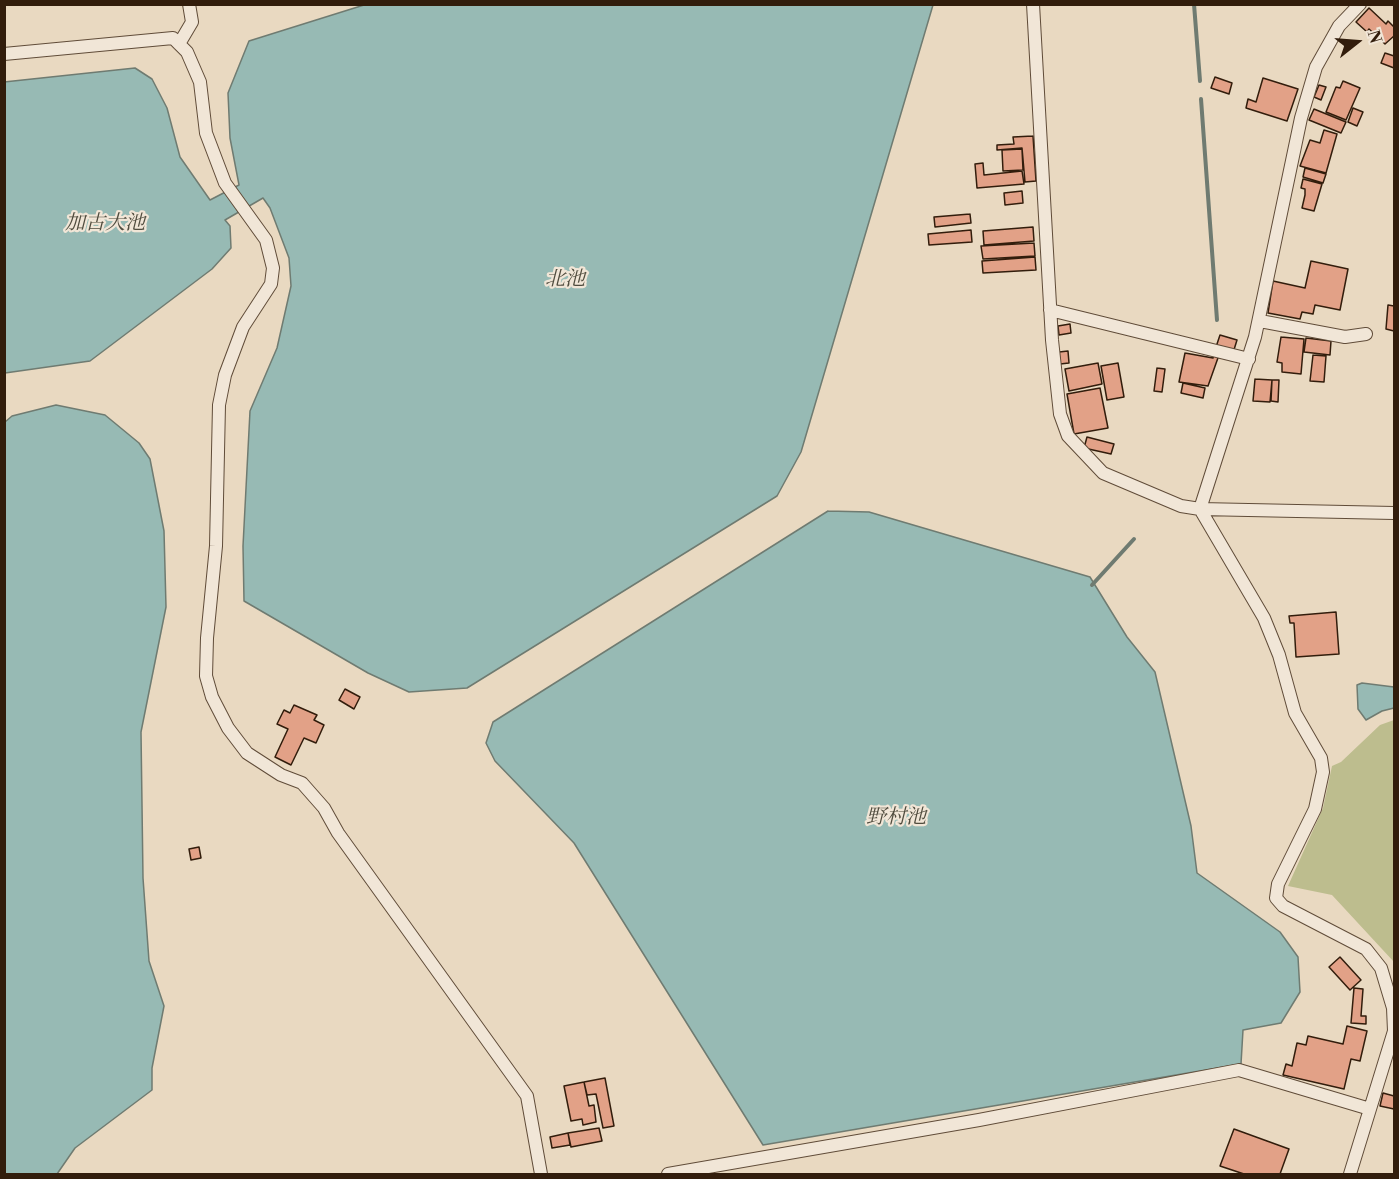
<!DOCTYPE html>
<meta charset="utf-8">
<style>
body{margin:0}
#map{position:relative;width:1399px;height:1179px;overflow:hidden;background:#e9d9c1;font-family:"Libre Bodoni",serif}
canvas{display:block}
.frame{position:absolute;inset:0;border:6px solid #321d0c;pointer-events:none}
.north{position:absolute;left:1327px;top:12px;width:60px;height:60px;-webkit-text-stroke:4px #f1e6d7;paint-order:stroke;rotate:73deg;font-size:16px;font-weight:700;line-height:24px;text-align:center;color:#321d0c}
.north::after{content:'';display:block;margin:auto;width:21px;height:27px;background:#321d0c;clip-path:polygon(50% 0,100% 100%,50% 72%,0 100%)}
</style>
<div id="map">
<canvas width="1399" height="1179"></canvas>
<div class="frame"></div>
<div class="north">N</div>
</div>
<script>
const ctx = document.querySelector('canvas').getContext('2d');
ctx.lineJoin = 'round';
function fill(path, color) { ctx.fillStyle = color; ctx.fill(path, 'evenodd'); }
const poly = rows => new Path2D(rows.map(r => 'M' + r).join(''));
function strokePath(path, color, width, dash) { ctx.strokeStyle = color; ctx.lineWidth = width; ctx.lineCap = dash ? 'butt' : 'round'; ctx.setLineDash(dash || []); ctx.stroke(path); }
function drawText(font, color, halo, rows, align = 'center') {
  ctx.font = font + ' "Libre Bodoni","Noto Serif JP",serif'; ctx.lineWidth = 4.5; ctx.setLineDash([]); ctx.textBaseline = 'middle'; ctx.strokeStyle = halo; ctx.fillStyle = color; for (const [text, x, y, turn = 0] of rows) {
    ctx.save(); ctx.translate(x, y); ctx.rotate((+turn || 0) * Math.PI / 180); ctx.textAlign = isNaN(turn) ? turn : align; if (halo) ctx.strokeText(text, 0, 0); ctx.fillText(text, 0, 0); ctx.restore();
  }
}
const green = poly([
 [1394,720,1394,962,1332,895,1288,886,1323,808,1332,766,1341,762,1380,725]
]);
const water = poly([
 [364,5,933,5,801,452,777,496,467,688,409,692,368,673,244,601,243,546,250,411,277,348,291,286,289,258,270,208,263,198,225,220,230,226,231,248,212,269,90,361,5,373,4,82,135,68,152,79,167,108,180,157,210,200,239,185,230,138,228,93,249,41,364,5],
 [56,405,105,415,139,443,150,459,164,531,166,607,141,732,143,878,149,961,164,1006,152,1068,152,1090,75,1148,57,1174,5,1174,5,422,12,416,56,405],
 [828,511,869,512,1090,577,1127,637,1155,672,1191,826,1197,873,1280,932,1298,957,1300,992,1281,1023,1243,1030,1241,1064,763,1145,574,843,495,761,486,743,493,722,828,511],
 [1362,683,1394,687,1394,708,1382,711,1366,720,1358,709,1357,685,1362,683]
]);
const stream = poly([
 [1194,4,1200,81],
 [1201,99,1217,320],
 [1092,585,1134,539]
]);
const building = poly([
 [1369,8,1386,24,1388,21,1394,27,1394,36,1385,44,1369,29,1367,32,1356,22,1369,8],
 [1385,53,1394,56,1394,68,1381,63,1385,53],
 [1215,77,1232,83,1229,94,1211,88,1215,77],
 [1263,78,1298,89,1287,121,1246,108,1248,99,1256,102,1263,78],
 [1343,81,1360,88,1346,120,1326,112,1336,87,1340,88,1343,81],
 [1319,85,1326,87,1321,100,1314,97,1319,85],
 [1353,108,1363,112,1357,126,1348,122,1353,108],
 [1314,109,1346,122,1341,133,1309,120,1314,109],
 [1324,130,1337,134,1326,173,1300,166,1310,140,1320,143,1324,130],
 [1033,136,1036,181,1025,182,1022,148,997,150,997,145,1014,144,1013,137,1033,136],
 [1022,149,1023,170,1003,171,1002,150,1022,149],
 [983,163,984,175,1022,171,1024,184,977,188,975,164,983,163],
 [1305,168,1326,174,1323,183,1303,177,1305,168],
 [1303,179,1322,184,1314,211,1302,208,1305,195,1305,189,1301,188,1303,179],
 [1022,191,1023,203,1005,205,1004,193,1022,191],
 [970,214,971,223,935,227,934,217,970,214],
 [1033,227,1034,241,984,245,983,231,1033,227],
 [971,230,972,242,929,245,928,234,971,230],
 [1034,243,1035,256,983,259,981,246,1034,243],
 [1035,257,1036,270,983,273,982,261,1035,257],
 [1311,261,1348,269,1340,310,1315,305,1313,314,1302,312,1300,319,1268,313,1273,281,1305,288,1311,261],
 [1388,305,1394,306,1394,331,1386,329,1388,305],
 [1070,324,1071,333,1059,335,1058,326,1070,324],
 [1220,335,1237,340,1233,353,1216,347,1220,335],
 [1281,337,1304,339,1301,374,1282,372,1282,363,1277,362,1281,337],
 [1306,338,1331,341,1330,355,1304,352,1306,338],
 [1068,351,1069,363,1060,364,1059,352,1068,351],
 [1185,353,1213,358,1214,354,1219,355,1208,386,1179,382,1185,353],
 [1313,355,1326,356,1324,382,1310,381,1313,355],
 [1098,363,1102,384,1069,391,1065,369,1098,363],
 [1118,363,1124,397,1107,400,1101,366,1118,363],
 [1157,368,1165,369,1162,392,1154,391,1157,368],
 [1255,379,1272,380,1270,402,1253,401,1255,379],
 [1272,380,1279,380,1278,402,1271,401,1272,380],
 [1183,383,1205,388,1203,398,1181,393,1183,383],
 [1100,388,1108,428,1074,434,1067,394,1100,388],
 [1087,437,1114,444,1111,454,1084,448,1087,437],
 [1336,612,1339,654,1296,657,1294,623,1290,623,1289,616,1336,612],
 [345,689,360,697,354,709,339,700,345,689],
 [294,705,317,715,314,720,324,725,316,743,304,738,291,765,275,757,288,729,277,724,284,710,290,713,294,705],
 [199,847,201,858,191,860,189,849,199,847],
 [1340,957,1361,980,1350,990,1329,967,1340,957],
 [1354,988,1363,989,1361,1016,1366,1016,1366,1024,1351,1023,1354,988],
 [1347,1026,1367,1031,1360,1061,1351,1059,1344,1089,1283,1075,1286,1064,1292,1066,1297,1043,1306,1045,1308,1036,1343,1044,1347,1026],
 [605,1078,614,1126,603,1128,596,1094,587,1095,584,1082,605,1078],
 [584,1082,589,1106,594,1105,596,1122,583,1125,582,1119,571,1121,564,1086,584,1082],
 [1383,1093,1394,1096,1394,1109,1380,1106,1383,1093],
 [599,1128,602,1141,571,1147,568,1133,599,1128],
 [1234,1129,1289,1149,1280,1174,1244,1174,1220,1166,1234,1129],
 [568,1133,570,1145,552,1148,550,1137,568,1133]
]);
const street = poly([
 [1033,4,1052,340,1060,414,1068,436,1103,473,1181,506,1200,509,1394,513],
 [179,44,192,22,189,4],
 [4,54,173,38,187,52,200,82,206,133,225,183,266,240,273,268,271,284,243,327,225,375,219,405,216,546,207,638,206,676,212,697,228,728,247,753,281,775,302,783,324,808,338,833,527,1096,541,1174],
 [1050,310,1249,359],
 [1260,321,1345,337,1366,334],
 [1200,509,1264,618,1279,655,1295,713,1321,758,1323,772,1315,809,1278,884,1276,898,1283,906,1366,949,1381,968,1393,1008,1394,1031,1350,1174],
 [1200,509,1255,337,1301,118,1316,67,1339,26,1360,4],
 [668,1174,979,1120,1239,1070,1370,1109]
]);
const waterNames = [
 ["加古大池",105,224],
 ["北池",565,280],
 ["野村池",896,818]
];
fill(green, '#bdbd8e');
fill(water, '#97bab4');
strokePath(water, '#6f7b71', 1.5);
strokePath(stream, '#6f7b71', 4);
fill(building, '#e2a187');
strokePath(building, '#321d0c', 1.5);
strokePath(street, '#604c39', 14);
strokePath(street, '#f1e6d7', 12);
drawText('italic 20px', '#504c3e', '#f1e6d7', waterNames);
</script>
